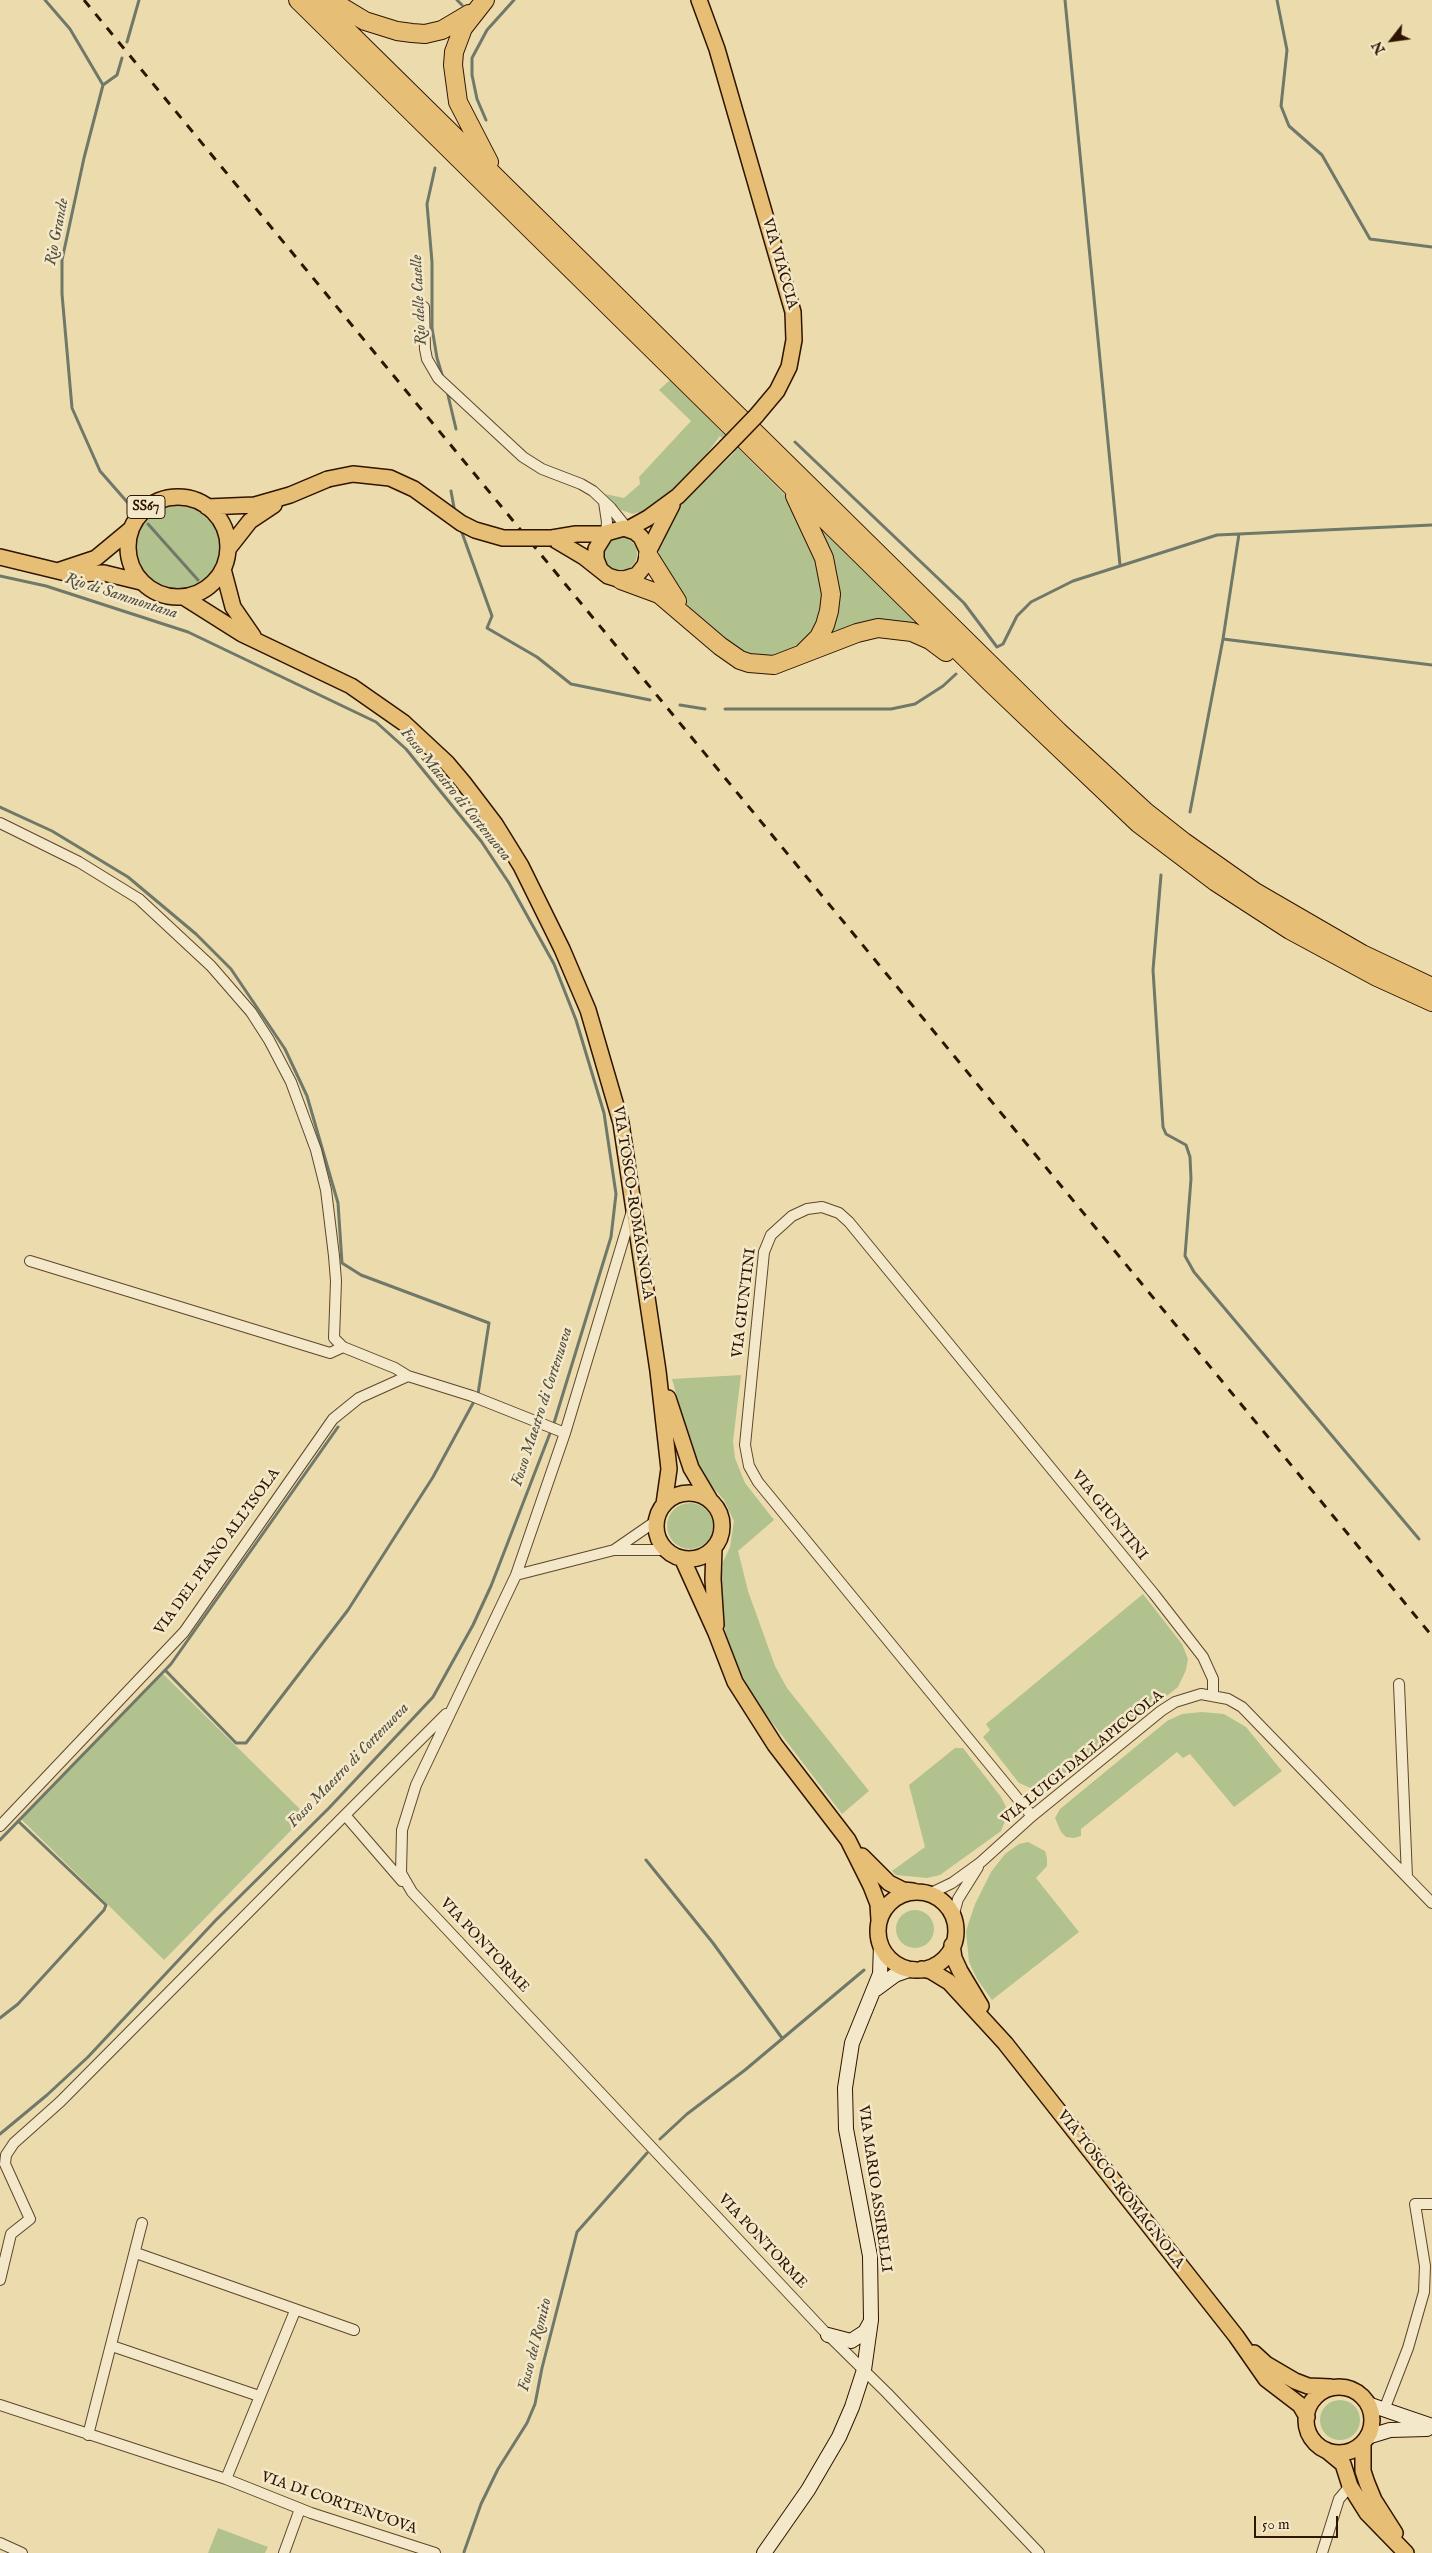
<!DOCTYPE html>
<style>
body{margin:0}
#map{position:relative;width:1432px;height:2553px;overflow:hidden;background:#ecdcad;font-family:"IM FELL English",serif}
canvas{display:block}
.north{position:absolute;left:1367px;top:15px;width:50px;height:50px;-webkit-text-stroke:4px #f3e8ca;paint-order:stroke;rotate:240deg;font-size:14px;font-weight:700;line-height:20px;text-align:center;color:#2f1400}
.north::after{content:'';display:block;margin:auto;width:18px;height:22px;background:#2f1400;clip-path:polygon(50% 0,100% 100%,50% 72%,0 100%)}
.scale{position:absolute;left:1254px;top:2516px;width:84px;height:22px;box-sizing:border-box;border:2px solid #2f1400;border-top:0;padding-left:6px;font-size:15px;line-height:18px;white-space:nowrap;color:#2f1400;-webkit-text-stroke:4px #f3e8ca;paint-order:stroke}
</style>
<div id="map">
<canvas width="1432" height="2553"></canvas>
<div class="north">N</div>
<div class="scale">50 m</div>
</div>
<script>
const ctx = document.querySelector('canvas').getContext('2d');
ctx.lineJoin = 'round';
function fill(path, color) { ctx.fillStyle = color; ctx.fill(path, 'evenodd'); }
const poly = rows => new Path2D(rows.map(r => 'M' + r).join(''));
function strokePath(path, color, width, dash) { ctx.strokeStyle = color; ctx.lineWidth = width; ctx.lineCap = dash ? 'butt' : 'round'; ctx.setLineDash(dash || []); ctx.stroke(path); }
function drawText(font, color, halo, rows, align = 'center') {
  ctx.font = font + ' "IM FELL English",serif'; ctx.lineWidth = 5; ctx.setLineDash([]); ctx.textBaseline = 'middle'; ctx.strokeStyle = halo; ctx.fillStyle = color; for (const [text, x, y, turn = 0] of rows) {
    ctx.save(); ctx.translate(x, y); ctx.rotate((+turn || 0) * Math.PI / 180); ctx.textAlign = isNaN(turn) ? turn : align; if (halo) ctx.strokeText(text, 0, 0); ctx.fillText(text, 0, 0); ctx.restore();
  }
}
const green = poly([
 [670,380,786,496,794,508,818,556,825,614,807,643,778,655,768,657,757,657,734,648,684,602,659,557,659,542,676,509,735,452,720,436,706,455,657,506,633,514,621,510,605,494,624,498,640,484,639,477,691,421,659,390],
 '136 548a42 42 0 1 1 84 0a42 42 0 1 1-84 0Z',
 [819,523,927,630,828,640],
 '603 554a17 17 0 1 1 34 0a17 17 0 1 1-34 0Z',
 [741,1375,733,1441,735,1458,745,1483,774,1520,738,1551,748,1591,775,1666,787,1688,869,1791,842,1814,754,1699,736,1664,726,1635,721,1603,721,1581,723,1562,730,1547,734,1521,724,1500,708,1482,696,1463,672,1379],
 '667 1526a23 23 0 1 1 46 0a23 23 0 1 1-46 0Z',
 [1143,1594,1182,1644,1188,1659,1186,1670,1178,1687,1054,1786,1038,1791,1019,1783,983,1737,990,1730,986,1724],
 [163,1674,306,1815,164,1960,21,1819],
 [1202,1712,1224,1714,1246,1727,1282,1771,1234,1807,1190,1754,1183,1758,1177,1752,1081,1829,1081,1836,1074,1838,1066,1837,1061,1832,1055,1818,1060,1809,1167,1721,1182,1714],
 [955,1748,963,1748,1001,1797,1006,1807,1005,1821,1001,1831,940,1875,927,1878,896,1875,892,1871,925,1847,909,1785],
 [1028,1842,1045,1851,1047,1858,1047,1866,1036,1878,1079,1932,992,2000,977,1979,969,1962,966,1931,975,1904,991,1872,1005,1854,1019,1844],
 '896 1929a19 19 0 1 1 38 0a19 19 0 1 1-38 0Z',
 '1320 2420a20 20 0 1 1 40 0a20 20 0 1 1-40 0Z',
 [218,2528,268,2547,265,2553,208,2553]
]);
const stream = poly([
 [45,0,70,29,103,85,84,158,62,260,62,294,72,408,100,471,128,503],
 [457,0,462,5],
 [1065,0,1120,565],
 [1277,0,1287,50,1281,106,1289,126,1322,155,1370,239,1432,247],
 [127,42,139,0],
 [103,85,117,75,122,58],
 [486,120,477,99,472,75,472,58,487,30,514,0],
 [435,168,427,204,432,262,432,328,437,358,443,378],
 [447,391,456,429],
 [795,442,964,603,997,647,1003,644,1017,616,1031,602,1073,581,1217,535,1432,525],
 [451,491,455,513],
 [148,524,198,580],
 [461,530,492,616,487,628,537,657,571,684,650,700],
 [0,576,46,586,188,632,376,722,406,749,481,841,509,883,554,964,576,1020,604,1113,616,1194,611,1237,554,1423,491,1586,473,1625,433,1697,329,1808,215,1921,88,2057,47,2095,0,2134],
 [1223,639,1432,665],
 [680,705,705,709],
 [725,709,891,709,915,704,943,686,956,674],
 [0,807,52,831,128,877,196,934,231,969,285,1049,307,1096,338,1203,342,1263,361,1275,489,1323,478,1394,433,1477,348,1610,246,1743,236,1743,165,1670],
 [1190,812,1223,639,1239,534],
 [1161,875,1153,970,1163,1127,1166,1134,1186,1145,1190,1157,1191,1179,1185,1256,1194,1272,1419,1539],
 [0,1840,171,1664,338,1427],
 [646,1860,713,1943,782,2038],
 [0,2018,18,2004,104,1910,106,1905,18,1821],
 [660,2139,687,2114,745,2070,864,1970],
 [464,2552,481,2504,498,2469,527,2423,535,2404,542,2368,577,2232,647,2153]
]);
const street = poly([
 [424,307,425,349,427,359,438,378,523,457,542,469,581,484,593,491,611,508,627,528],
 [604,502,607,522,606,533],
 [0,823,79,862,139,899,211,966,251,1012,269,1040,291,1082,316,1150,326,1190,334,1256,336,1281,334,1338,343,1347,395,1368,408,1376,472,1396,565,1433],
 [632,1211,565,1433,516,1575,416,1785,402,1830,401,1873,412,1892,824,2331,887,2393,1039,2553],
 [30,1261,330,1353,343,1347],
 [614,1550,656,1521],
 [516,1575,614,1550,667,1550],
 [1399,1684,1407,1877],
 [1032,1816,758,1482,749,1466,745,1445,764,1252,771,1235,792,1216,807,1209,822,1207,839,1213,849,1222,1154,1594,1203,1657,1213,1679,1213,1695],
 [0,1826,184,1632,333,1419,359,1398,408,1376],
 [402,1881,345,1815,446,1714],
 [929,1894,952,1883,981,1862,1032,1816,1161,1711,1175,1702,1201,1694,1228,1699,1242,1707,1432,1903],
 [953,1917,958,1899,978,1867],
 [136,2253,354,2330],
 [0,2280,11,2234,30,2219,5,2164,6,2155,14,2143,60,2102,345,1815],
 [112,2346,259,2396],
 [0,2405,226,2479,311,2513,435,2553],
 [1384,2410,1408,2348,1424,2292,1425,2266,1415,2204,1432,2204],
 [88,2435,142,2223],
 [226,2479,295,2311],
 [0,2543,22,2553],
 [284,2553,300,2509],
 [1322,2553,1339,2499,1350,2486]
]);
const secondary = poly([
 [876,1989,895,1975,912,1969],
 [828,2335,851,2341,865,2332,870,2323],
 [1368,2404,1432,2426],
 [1367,2437,1390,2430,1427,2429],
 [764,2553,808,2490,839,2437,852,2407,864,2370,871,2320,870,2256,846,2129,845,2088,852,2043,880,1974,881,1945]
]);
const primary = poly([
 [699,0,717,49,793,312,794,340,789,367,777,391,756,416],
 '128 547a50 50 0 1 1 100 0a50 50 0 1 1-100 0Z',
 [207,507,255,505,290,495,328,479],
 [628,529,648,518,678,496,726,447],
 [552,538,584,557,608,576,621,580,637,575,645,565,648,552,641,537,635,532,624,528,606,533,596,549,596,559,600,569],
 [552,538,576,534,605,534],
 [228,549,250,521,274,505],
 [648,552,672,505],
 [0,557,70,574,104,573,141,582],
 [223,569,233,607,253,636],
 [60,570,96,558,131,529],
 [185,598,242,634,351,686,404,723,447,763,463,782,495,824,521,866,562,949,588,1010,621,1123,658,1371,669,1469,664,1504],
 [668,1398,691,1468,710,1500],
 '656 1526a33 33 0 1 1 66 0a33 33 0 1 1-66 0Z',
 [714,1548,713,1579,716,1625],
 [682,1558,716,1633,735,1682,775,1745,848,1840,871,1886,878,1904,879,1920],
 [862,1856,889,1883,903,1890,913,1891],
 '878 1931a39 39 0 1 1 78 0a39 39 0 1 1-78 0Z',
 [952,1945,954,1958,960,1971,981,2006],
 [922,1969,931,1971,949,1982,1005,2043,1236,2336,1266,2379,1300,2405,1307,2417],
 [1254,2353,1266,2364,1295,2381,1308,2386,1331,2387],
 '1306 2420a33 33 0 1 1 66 0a33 33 0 1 1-66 0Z',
 [1363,2443,1363,2471,1367,2483,1374,2500,1395,2533],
 [1326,2450,1343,2464,1350,2486,1367,2513,1406,2553]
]);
const highway = poly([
 [298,0,992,684,1138,823,1216,882,1290,930,1377,977,1432,1002],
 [316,0,1058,731,1146,812,1184,842,1255,892,1362,954,1432,987],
 [330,0,365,21,397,31,412,33,425,34,442,30,469,14],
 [485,0,463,28,454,52,453,65,458,102,489,162],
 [795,496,824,558,831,594,829,611,825,625,819,637,804,652],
 [648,555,677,601],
 [621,580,659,594,720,646,740,660,749,663,774,665,857,633,878,628,912,632,930,640,946,652]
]);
const rail = poly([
 [84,0,1432,1636]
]);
const primaryBridge = poly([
 [726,447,756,416],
 [328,479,353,474,390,478,414,489,461,523,475,530,503,538,552,538]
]);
const shields = [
 [146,507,38]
];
const shieldNames = [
 ["SS67",146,507]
];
const streetNames = [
 ["VIA VIACCIA",779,264,74],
 ["VIA TOSCO-ROMAGNOLA",632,1203,81],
 ["VIA GIUNTINI",745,1303,-83],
 ["VIA GIUNTINI",1109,1516,51],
 ["VIA DEL PIANO ALL'ISOLA",218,1552,-54],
 ["VIA LUIGI DALLAPICCOLA",1083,1758,-39],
 ["VIA PONTORME",484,1946,47],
 ["VIA MARIO ASSIRELLI",874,2189,82],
 ["VIA TOSCO-ROMAGNOLA",1120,2190,52],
 ["VIA PONTORME",762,2242,47],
 ["VIA DI CORTENUOVA",339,2504,19]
];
const waterNames = [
 ["Rio Grande",58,232,-79],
 ["Rio delle Caselle",420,300,-93],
 ["Rio di Sammontana",121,597,18],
 ["Fosso Maestro di Cortenuova",455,795,51],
 ["Fosso Maestro di Cortenuova",543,1407,-72],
 ["Fosso Maestro di Cortenuova",349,1766,-46],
 ["Fosso del Romito",536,2345,-76]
];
fill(green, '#b1c28f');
strokePath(stream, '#6f7869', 3);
strokePath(street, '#5e462b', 12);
strokePath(secondary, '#2f1400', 16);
strokePath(primary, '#2f1400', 18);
strokePath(highway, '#2f1400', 20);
strokePath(street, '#f3e8ca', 10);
strokePath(secondary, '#f3e8ca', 14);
strokePath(primary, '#e6be76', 15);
strokePath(highway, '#e6be76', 18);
strokePath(rail, '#2f1400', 3, [9, 9]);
strokePath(primaryBridge, '#2f1400', 18, []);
strokePath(primaryBridge, '#e6be76', 15);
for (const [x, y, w] of shields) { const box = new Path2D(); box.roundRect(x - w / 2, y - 11.5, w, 23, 4); ctx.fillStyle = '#f3e8ca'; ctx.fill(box); strokePath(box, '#2f1400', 1); }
drawText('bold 14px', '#2f1400', null, shieldNames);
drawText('15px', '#2f1400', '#f3e8ca', streetNames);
drawText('italic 16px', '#544e3d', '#f3e8ca', waterNames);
</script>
